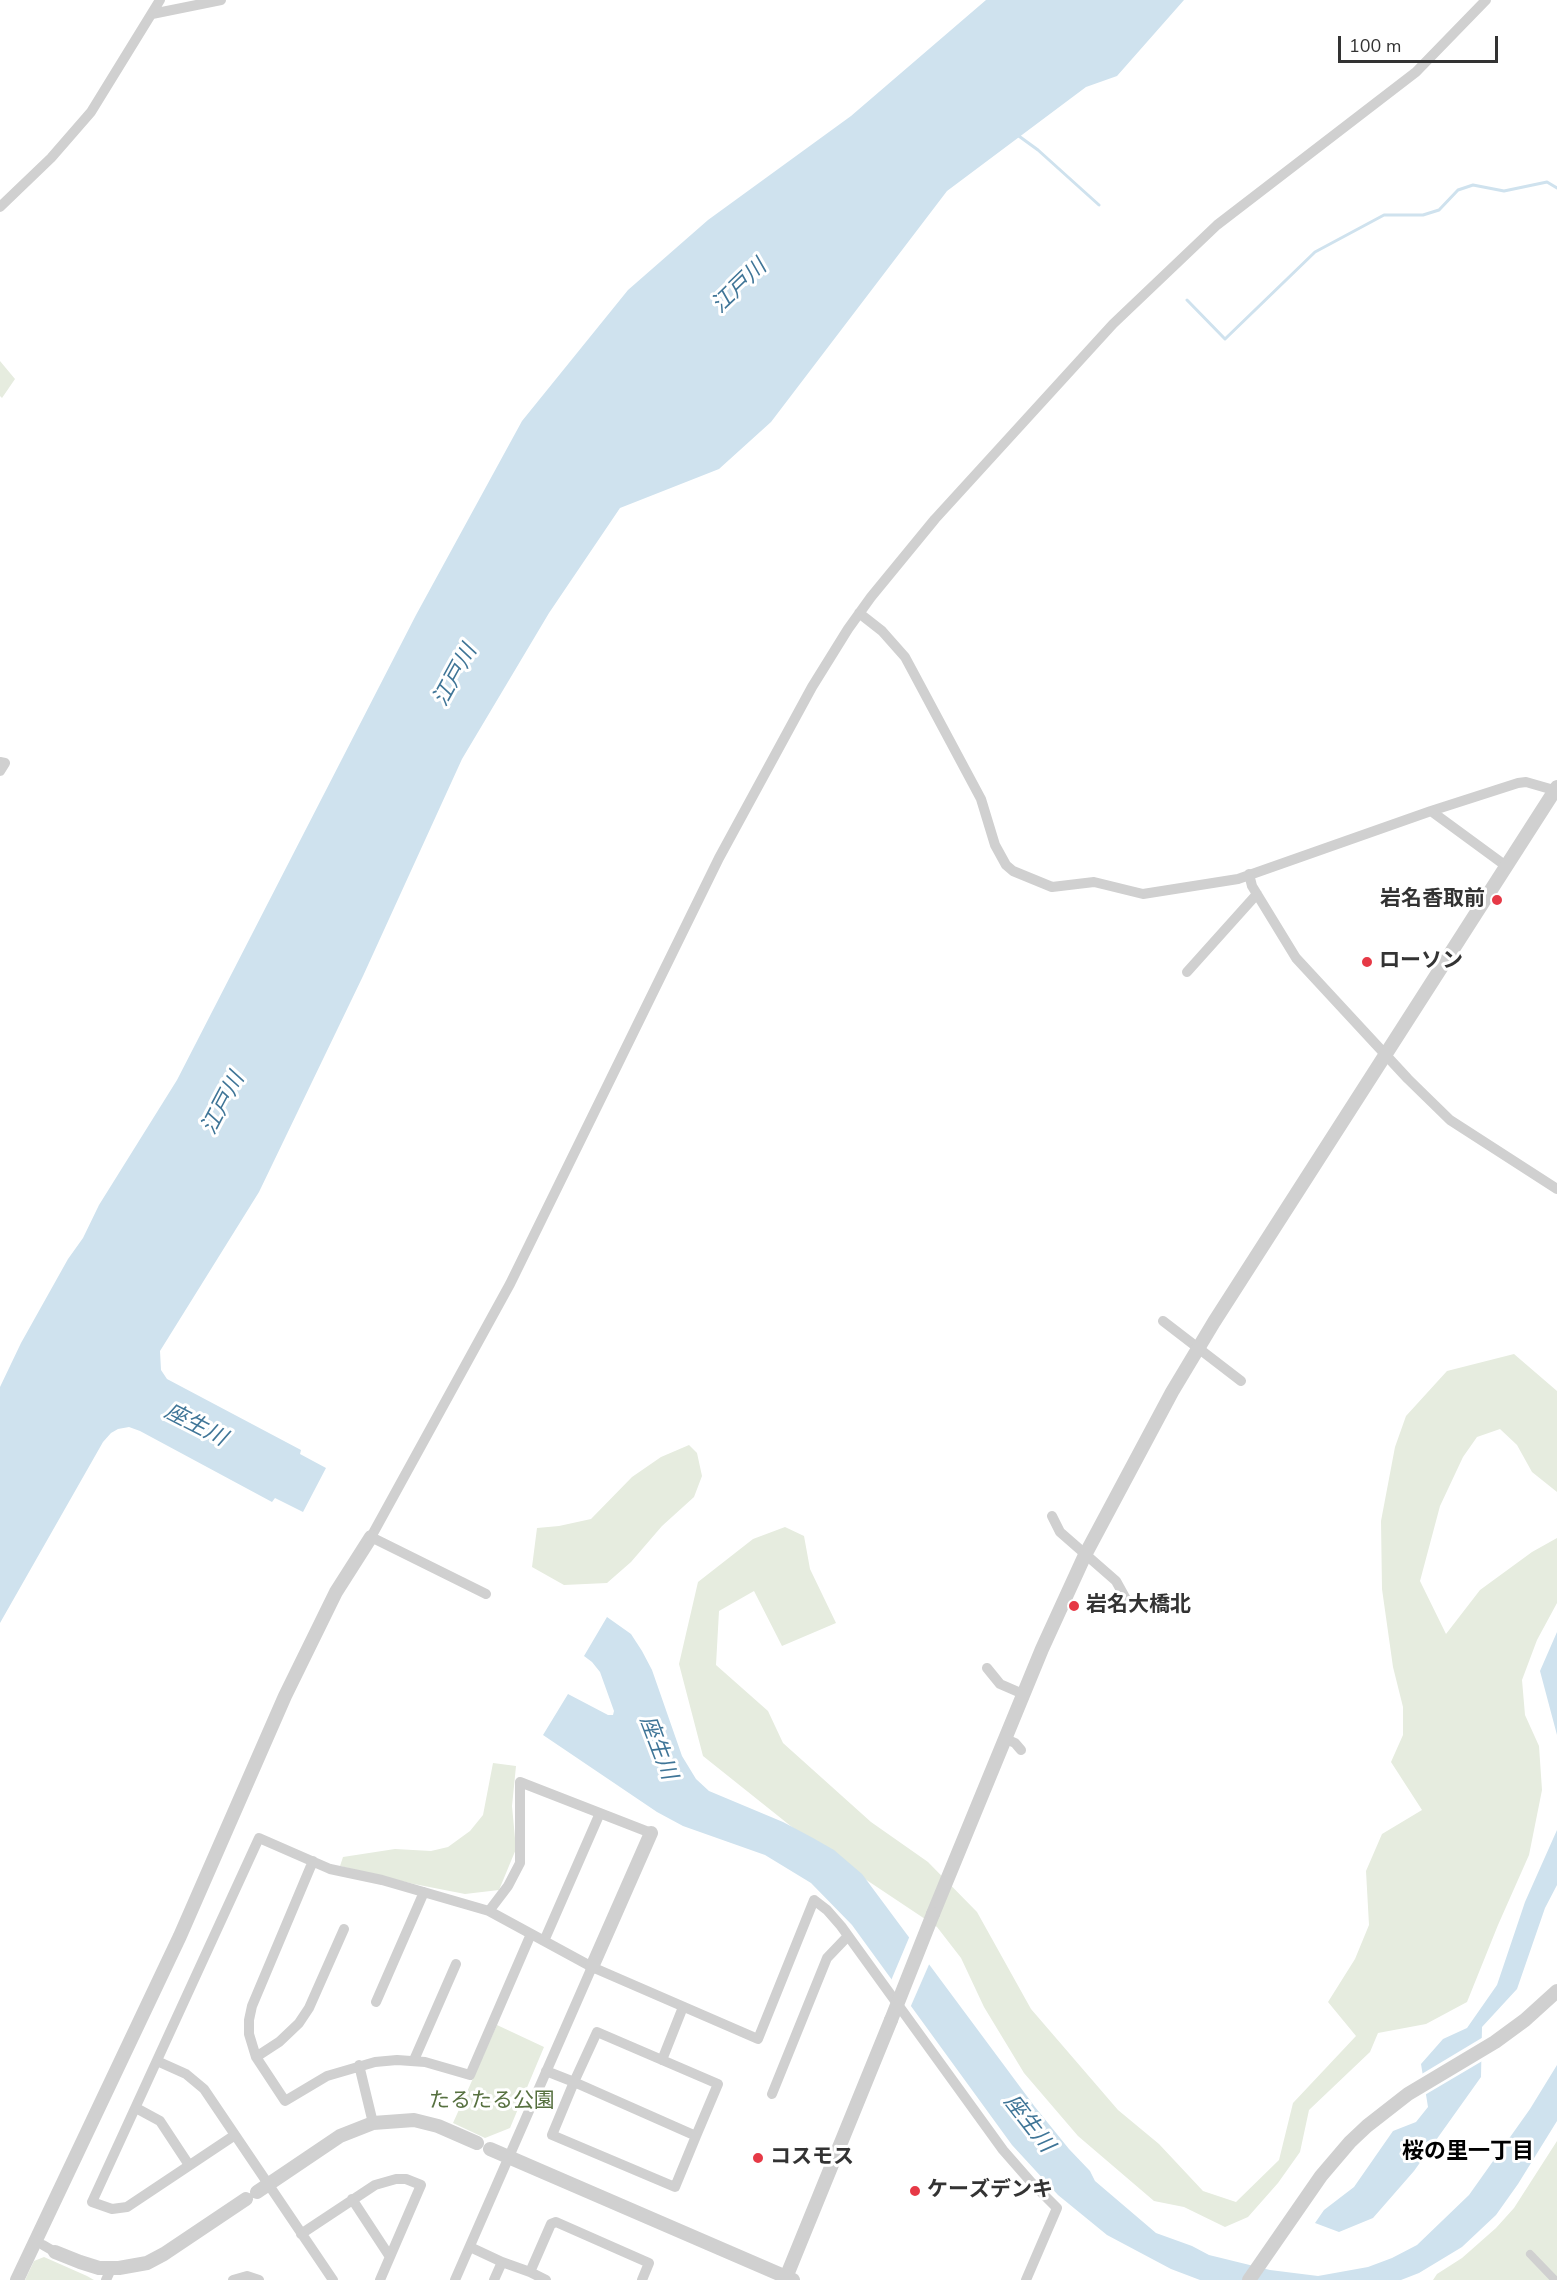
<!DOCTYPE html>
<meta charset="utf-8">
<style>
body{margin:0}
#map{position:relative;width:1557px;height:2280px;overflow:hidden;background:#fff;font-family:"Nunito Sans",sans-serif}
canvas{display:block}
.scale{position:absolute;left:1338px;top:36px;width:160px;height:27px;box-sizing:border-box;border:3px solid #333;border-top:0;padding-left:8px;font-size:18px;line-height:21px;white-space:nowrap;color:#333;-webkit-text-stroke:4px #fff;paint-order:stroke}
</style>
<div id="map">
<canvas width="1557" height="2280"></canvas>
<div class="scale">100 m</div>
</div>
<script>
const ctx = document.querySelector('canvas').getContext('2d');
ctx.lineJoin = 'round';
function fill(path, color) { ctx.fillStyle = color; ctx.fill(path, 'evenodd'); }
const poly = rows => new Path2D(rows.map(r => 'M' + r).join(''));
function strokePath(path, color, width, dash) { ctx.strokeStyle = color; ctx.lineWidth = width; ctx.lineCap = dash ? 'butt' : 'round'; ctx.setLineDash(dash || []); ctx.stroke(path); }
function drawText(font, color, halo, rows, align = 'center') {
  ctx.font = font + ' "Nunito Sans","Noto Sans JP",sans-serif'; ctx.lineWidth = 6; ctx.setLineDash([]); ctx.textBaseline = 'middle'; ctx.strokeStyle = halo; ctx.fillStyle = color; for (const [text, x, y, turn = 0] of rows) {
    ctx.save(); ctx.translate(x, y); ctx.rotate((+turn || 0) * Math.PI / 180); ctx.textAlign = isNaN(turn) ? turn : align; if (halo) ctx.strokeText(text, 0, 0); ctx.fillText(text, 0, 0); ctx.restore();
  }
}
const green = poly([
 [0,361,15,379,2,398,0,396],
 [1514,1354,1557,1391,1557,1492,1532,1472,1517,1445,1500,1429,1477,1437,1463,1457,1440,1506,1420,1581,1446,1634,1480,1590,1532,1552,1557,1538,1557,1603,1537,1640,1522,1680,1525,1715,1539,1746,1542,1790,1529,1855,1498,1925,1467,2002,1426,2024,1378,2033,1370,2052,1309,2110,1300,2152,1278,2183,1248,2217,1225,2227,1184,2207,1154,2201,1078,2136,1024,2073,984,2007,961,1958,937,1927,817,1847,703,1756,679,1664,698,1582,753,1539,785,1527,804,1536,810,1569,836,1623,782,1646,754,1591,719,1611,716,1665,768,1711,783,1743,871,1822,928,1862,977,1912,1031,2009,1118,2110,1159,2144,1203,2191,1236,2202,1279,2160,1293,2103,1356,2036,1328,2002,1355,1959,1369,1925,1366,1871,1382,1834,1422,1810,1391,1762,1403,1735,1403,1707,1393,1667,1382,1589,1381,1521,1395,1447,1406,1416,1447,1371],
 [689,1445,697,1453,702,1476,694,1497,662,1526,631,1562,607,1583,564,1585,532,1567,537,1528,559,1526,591,1519,632,1477,661,1457],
 [493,1763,516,1766,512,1806,516,1849,499,1890,465,1894,414,1884,340,1866,343,1857,395,1849,431,1851,448,1847,470,1831,483,1815],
 [497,2025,544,2047,510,2128,485,2138,453,2123],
 [1557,2141,1557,2280,1433,2280,1437,2274,1462,2258,1496,2228,1514,2208],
 [44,2257,87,2276,94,2280,25,2280,34,2261]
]);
const water = poly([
 [986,0,1184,0,1117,76,1086,87,947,191,771,422,719,469,620,508,549,613,462,759,363,976,259,1192,160,1351,161,1370,167,1379,301,1450,300,1454,326,1468,303,1512,275,1498,272,1502,140,1431,129,1427,118,1429,111,1433,103,1442,0,1623,0,1387,21,1343,68,1259,83,1238,99,1205,177,1080,416,615,522,421,628,290,708,220,851,116],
 [607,1617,631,1634,642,1651,652,1670,682,1756,696,1779,709,1791,783,1822,813,1838,834,1850,862,1874,1035,2107,1069,2149,1090,2171,1095,2181,1156,2233,1192,2246,1209,2255,1270,2270,1318,2276,1368,2267,1392,2258,1417,2245,1469,2195,1530,2109,1557,2065,1557,2121,1518,2184,1496,2215,1462,2247,1419,2273,1401,2280,1200,2280,1171,2269,1107,2235,1058,2195,1012,2145,852,1925,811,1883,765,1855,683,1826,657,1812,543,1735,568,1694,608,1715,613,1715,614,1711,600,1672,592,1662,584,1656],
 [1557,1632,1557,1735,1540,1671],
 [1557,1830,1557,1885,1545,1908,1517,1989,1482,2027,1481,2077,1414,2171,1373,2218,1339,2232,1315,2223,1324,2210,1354,2187,1393,2131,1416,2122,1428,2107,1421,2064,1443,2039,1467,2028,1497,1985,1525,1902]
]);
const pier = poly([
 [911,1933,931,1960,910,2008,890,1983],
 [1485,2036,1484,2060,1423,2096,1420,2075]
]);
const stream = poly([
 [1016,134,1038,150,1099,205],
 [1187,300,1225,339,1315,252,1384,215,1423,215,1439,210,1458,190,1473,185,1504,191,1547,182,1557,188]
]);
const pedestrian = poly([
 [1530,2254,1555,2280]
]);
const minor = poly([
 [152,14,221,0],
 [0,207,51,158,91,112,160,0],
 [859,613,882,631,905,657,912,670,981,799,995,845,1006,865,1013,871,1052,887,1094,882,1143,894,1238,879,1431,811,1518,783,1526,782,1557,791],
 [0,762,5,763,0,771],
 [1431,811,1506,866],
 [1249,874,1252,886,1296,958,1408,1079,1450,1120,1557,1189],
 [1187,972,1257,894],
 [1163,1321,1241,1381],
 [1052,1516,1060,1532,1116,1581,1127,1601],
 [486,1594,371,1537,510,1284,719,858,812,687,848,629,871,597,935,519,1113,324,1217,225,1416,72,1486,0],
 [987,1668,1000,1684,1023,1694],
 [1006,1739,1015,1743,1021,1750],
 [313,1861,252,2006,249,2020,249,2034,256,2057,285,2101,327,2076,375,2062,397,2060,425,2062,470,2075,531,1934],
 [489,1911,508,1886,520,1863,520,1782,651,1833],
 [544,1941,600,1813],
 [376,2002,424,1892],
 [256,2057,279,2042,299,2023,309,2008,344,1929],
 [414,2060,456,1964],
 [662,2060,683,2007],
 [157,2061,186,2074,204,2089,333,2280],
 [359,2065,373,2123],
 [546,2071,574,2082,696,2136,675,2187,552,2135,574,2082,597,2032,718,2084,696,2136],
 [772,2094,827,1958,848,1936],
 [136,2108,160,2121,189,2165],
 [235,2135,127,2207,112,2209,92,2202,259,1838,330,1869,382,1880,489,1911,592,1967,758,2039,814,1900,827,1910,841,1926,1003,2150,1031,2182,1057,2208,1026,2280],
 [352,2199,390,2257],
 [301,2234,375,2185,396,2179,406,2179,421,2185,380,2280],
 [43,2245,55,2252],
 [470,2247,502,2262,494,2280],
 [502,2262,530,2272,551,2224,556,2222,649,2263,642,2280],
 [530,2272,546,2280],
 [106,2280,111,2269],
 [233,2280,247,2276,259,2280],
 [455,2280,592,1967]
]);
const tertiary = poly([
 [933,1914,1042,1649,1085,1555,1172,1392,1214,1322,1557,787],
 [592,1967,651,1833],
 [490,2149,793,2280],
 [257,2192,340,2136,373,2123,414,2120,438,2126,477,2143],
 [55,2252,80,2262,99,2268,119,2268,147,2263,164,2254,246,2199],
 [17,2280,180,1936,285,1696,336,1592,371,1537],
 [785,2280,891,2020],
 [1249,2280,1321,2176,1350,2142,1367,2126,1408,2094,1495,2042,1525,2020,1557,1991]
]);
const tertiaryBridge = poly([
 [891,2020,933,1914]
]);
const markers = [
 [1497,900,6,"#e63946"],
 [1367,962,6,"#e63946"],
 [1074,1606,6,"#e63946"],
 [758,2158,6,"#e63946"],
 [915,2191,6,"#e63946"]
];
const poiNames = [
 ["岩名香取前",1485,900,"right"],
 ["ローソン",1379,962],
 ["岩名大橋北",1086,1606],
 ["コスモス",770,2158],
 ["ケーズデンキ",927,2191]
];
const parkNames = [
 ["たるたる公園",492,2102]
];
const waterNames = [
 ["江戸川",740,287,-44],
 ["江戸川",456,676,-61],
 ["江戸川",224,1104,-62],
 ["座生川",195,1426,27],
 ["座生川",657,1748,69],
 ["座生川",1028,2124,52]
];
const neighbourhoodNames = [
 ["桜の里一丁目",1468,2153]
];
fill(green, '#e6ecdf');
fill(water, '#cfe2ee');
fill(pier, '#fff');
strokePath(stream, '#cfe2ee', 3);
strokePath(pedestrian, '#d0d0d0', 8);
strokePath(minor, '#d0d0d0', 10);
strokePath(tertiary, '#d0d0d0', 14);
strokePath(tertiaryBridge, '#d0d0d0', 14);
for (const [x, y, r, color] of markers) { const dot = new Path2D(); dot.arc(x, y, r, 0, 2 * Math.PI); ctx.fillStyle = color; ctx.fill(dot); strokePath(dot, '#fff', 2); }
drawText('bold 21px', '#333', '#fff', poiNames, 'left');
drawText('21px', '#56703f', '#fff', parkNames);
drawText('italic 22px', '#3f7597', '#fff', waterNames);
drawText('bold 22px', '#000', '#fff', neighbourhoodNames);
</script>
